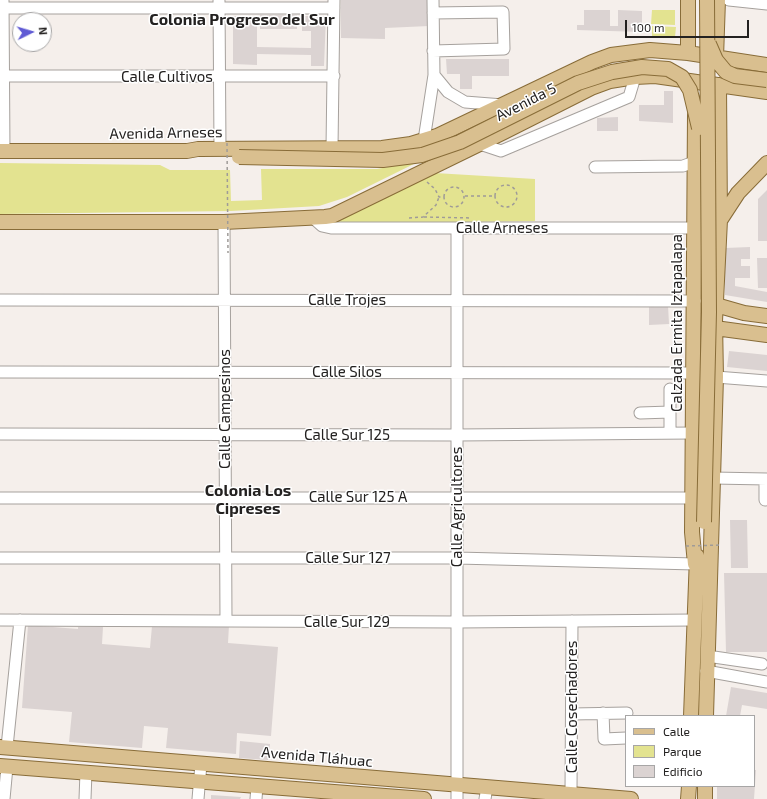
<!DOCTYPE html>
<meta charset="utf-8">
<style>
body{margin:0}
#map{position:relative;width:767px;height:799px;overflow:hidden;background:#f5efeb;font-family:"Exo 2",sans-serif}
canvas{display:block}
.legend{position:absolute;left:625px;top:715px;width:130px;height:72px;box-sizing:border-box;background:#fff;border:1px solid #a7a6a6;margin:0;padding:5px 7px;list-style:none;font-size:12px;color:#232120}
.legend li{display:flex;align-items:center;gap:8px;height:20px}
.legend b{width:20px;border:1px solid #a7a6a6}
.north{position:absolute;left:12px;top:12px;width:40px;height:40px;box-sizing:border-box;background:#fff;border:1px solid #a7a6a6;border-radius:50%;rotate:85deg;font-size:11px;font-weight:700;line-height:16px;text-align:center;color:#232120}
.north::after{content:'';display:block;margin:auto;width:14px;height:18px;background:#605bd4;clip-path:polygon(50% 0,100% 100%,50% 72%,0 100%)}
.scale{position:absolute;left:625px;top:20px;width:124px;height:18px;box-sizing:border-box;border:2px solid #232120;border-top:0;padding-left:5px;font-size:12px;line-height:14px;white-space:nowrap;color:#232120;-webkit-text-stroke:3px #fff;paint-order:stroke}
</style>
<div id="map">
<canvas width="767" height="799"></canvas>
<ul class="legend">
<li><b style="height:5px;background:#d9bf8f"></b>Calle</li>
<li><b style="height:11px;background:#e3e390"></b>Parque</li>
<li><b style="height:11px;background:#dbd3d2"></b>Edificio</li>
</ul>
<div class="north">N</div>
<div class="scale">100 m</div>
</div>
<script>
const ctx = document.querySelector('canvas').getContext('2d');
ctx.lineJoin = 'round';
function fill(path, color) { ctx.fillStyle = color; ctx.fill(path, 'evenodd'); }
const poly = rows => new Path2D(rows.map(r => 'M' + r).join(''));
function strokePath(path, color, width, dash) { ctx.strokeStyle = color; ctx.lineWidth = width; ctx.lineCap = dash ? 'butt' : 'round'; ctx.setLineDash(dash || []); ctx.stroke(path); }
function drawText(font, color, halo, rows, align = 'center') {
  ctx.font = font + ' "Exo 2",sans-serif'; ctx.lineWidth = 3; ctx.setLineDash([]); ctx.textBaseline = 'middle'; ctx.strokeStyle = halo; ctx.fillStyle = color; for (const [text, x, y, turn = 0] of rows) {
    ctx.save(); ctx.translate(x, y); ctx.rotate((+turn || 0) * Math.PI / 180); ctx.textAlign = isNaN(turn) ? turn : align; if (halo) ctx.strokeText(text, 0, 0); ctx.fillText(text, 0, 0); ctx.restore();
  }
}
const green = poly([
 [652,10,675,10,675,25,651,24],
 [652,26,676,27,675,37,652,37],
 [430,156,347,197,319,206,231,211,0,214,0,163,160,165,170,170,230,170,231,201,262,200,261,169,377,169,399,165],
 [435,173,535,179,535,221,337,224,337,220]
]);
const building = poly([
 [341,0,429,0,429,26,385,28,385,39,341,38],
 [584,10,610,10,610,26,618,26,618,10,642,11,642,32,577,30,577,25,584,25],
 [260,15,297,15,297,29,260,29],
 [233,16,257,16,257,47,311,48,311,31,302,31,302,16,326,16,324,66,311,66,311,55,257,54,257,65,233,64],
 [446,59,509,59,509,76,472,76,472,89,460,89,460,74,447,74],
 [664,91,673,91,673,123,639,121,639,105,664,105],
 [618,117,618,131,597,131,597,118],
 [767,190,767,241,758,241,758,199],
 [750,247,750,259,741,259,741,266,750,266,750,278,735,278,735,286,767,292,767,302,725,295,725,248],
 [757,258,767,258,767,288,758,288],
 [668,305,669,324,649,325,649,306],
 [729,351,767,355,767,371,727,367],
 [730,520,747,520,748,568,731,568],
 [724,573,767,573,767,652,726,652],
 [28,625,78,629,78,627,103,627,102,644,150,648,152,626,229,625,228,643,278,647,271,736,237,733,236,754,166,748,168,728,144,726,142,748,69,742,72,712,22,708],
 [731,687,767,693,767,709,742,705,740,716,726,716],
 [240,741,270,744,268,760,239,758],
 [754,770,756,770,754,799,717,799,717,786,754,786],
 [211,795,241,797,240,799,211,799]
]);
const path = poly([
 [427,182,435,189,439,197,443,197],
 '495 196a11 11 0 1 1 22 0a11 11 0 1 1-22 0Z',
 '444 197a10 10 0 1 1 20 0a10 10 0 1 1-20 0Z',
 [465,196,495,196],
 [424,217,472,218],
 [409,218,423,217,436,205,439,197]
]);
const minor = poly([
 [3,0,4,151],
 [729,0,767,4],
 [219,1,220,149],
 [0,8,334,8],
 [433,51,504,49,503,12,433,13],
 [434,75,448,92,465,102,503,105],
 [0,76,334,76],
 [424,140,434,75,433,0],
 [480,144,501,151,629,97,635,77],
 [332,148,334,0],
 [595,167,683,166,694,162],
 [313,218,322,226,331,228,695,228],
 [224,222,226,621],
 [457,228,457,799],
 [0,300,695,301],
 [0,372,694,373],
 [716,377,767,381],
 [670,389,670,433],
 [640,413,670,412],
 [0,434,457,435,693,433],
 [713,478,767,479],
 [765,479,765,500],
 [0,498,693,498],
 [0,558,457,558,695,564],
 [0,620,458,622,694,620],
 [707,656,762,664],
 [706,671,767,682],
 [603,713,604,739,626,738],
 [572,714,627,713],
 [7,747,20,620],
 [571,793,572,621],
 [4,799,7,767],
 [85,799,86,772],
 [198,799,201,764],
 [256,799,257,786],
 [485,799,487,787]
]);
const major = poly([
 [688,53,688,0],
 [716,58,718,0],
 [695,115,692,532,695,564],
 [0,151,187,151,198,149,382,148,411,144,437,136,592,62,611,55,650,50,688,53,767,65],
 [721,219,738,193,767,163],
 [0,222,224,222,325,217,332,216,502,133,591,88,610,81,635,77,655,76,767,92],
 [716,305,744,313,767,316],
 [715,328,767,335],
 [691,716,697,556],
 [706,716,716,377,715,321,720,220,719,85],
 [0,747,631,799],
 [0,766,424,799],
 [688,799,689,786],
 [705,799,705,786]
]);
const pathBridge = poly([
 [227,143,228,253],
 [686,546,721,545]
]);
const majorBridge = poly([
 [709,44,716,60,726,72,735,76,767,80],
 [239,157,383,160,422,155,460,142,578,83,612,72,642,67,668,69,682,77,690,90,699,128],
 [704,522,709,312,707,0]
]);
const streetNames = [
 ["Calle Cultivos",167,77],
 ["Avenida 5",526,102,-27],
 ["Avenida Arneses",166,133,-1],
 ["Calle Arneses",502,228],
 ["Calle Trojes",347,300],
 ["Calzada Ermita Iztapalapa",677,323,-90],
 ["Calle Silos",347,372],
 ["Calle Campesinos",225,409,-90],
 ["Calle Sur 125",347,435],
 ["Calle Sur 125 A",358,497],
 ["Calle Agricultores",457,507,-90],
 ["Calle Sur 127",348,558],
 ["Calle Sur 129",347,622],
 ["Calle Cosechadores",572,707,-90],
 ["Avenida Tláhuac",317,757,5]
];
const neighbourhoodNames = [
 ["Colonia Progreso del Sur",242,20],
 ["Colonia Los",248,491],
 ["Cipreses",248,509]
];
fill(green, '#e3e390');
fill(building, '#dbd3d2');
strokePath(minor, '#a6a19d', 13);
strokePath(major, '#886c38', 16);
strokePath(path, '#9f9b98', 1.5, [3, 3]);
strokePath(minor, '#fff', 11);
strokePath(major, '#d9bf8f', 14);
strokePath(majorBridge, '#886c38', 16, []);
strokePath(pathBridge, '#9f9b98', 1.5, [3, 3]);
strokePath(majorBridge, '#d9bf8f', 14);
drawText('15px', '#232120', '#fff', streetNames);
drawText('bold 16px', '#232120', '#fff', neighbourhoodNames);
</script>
